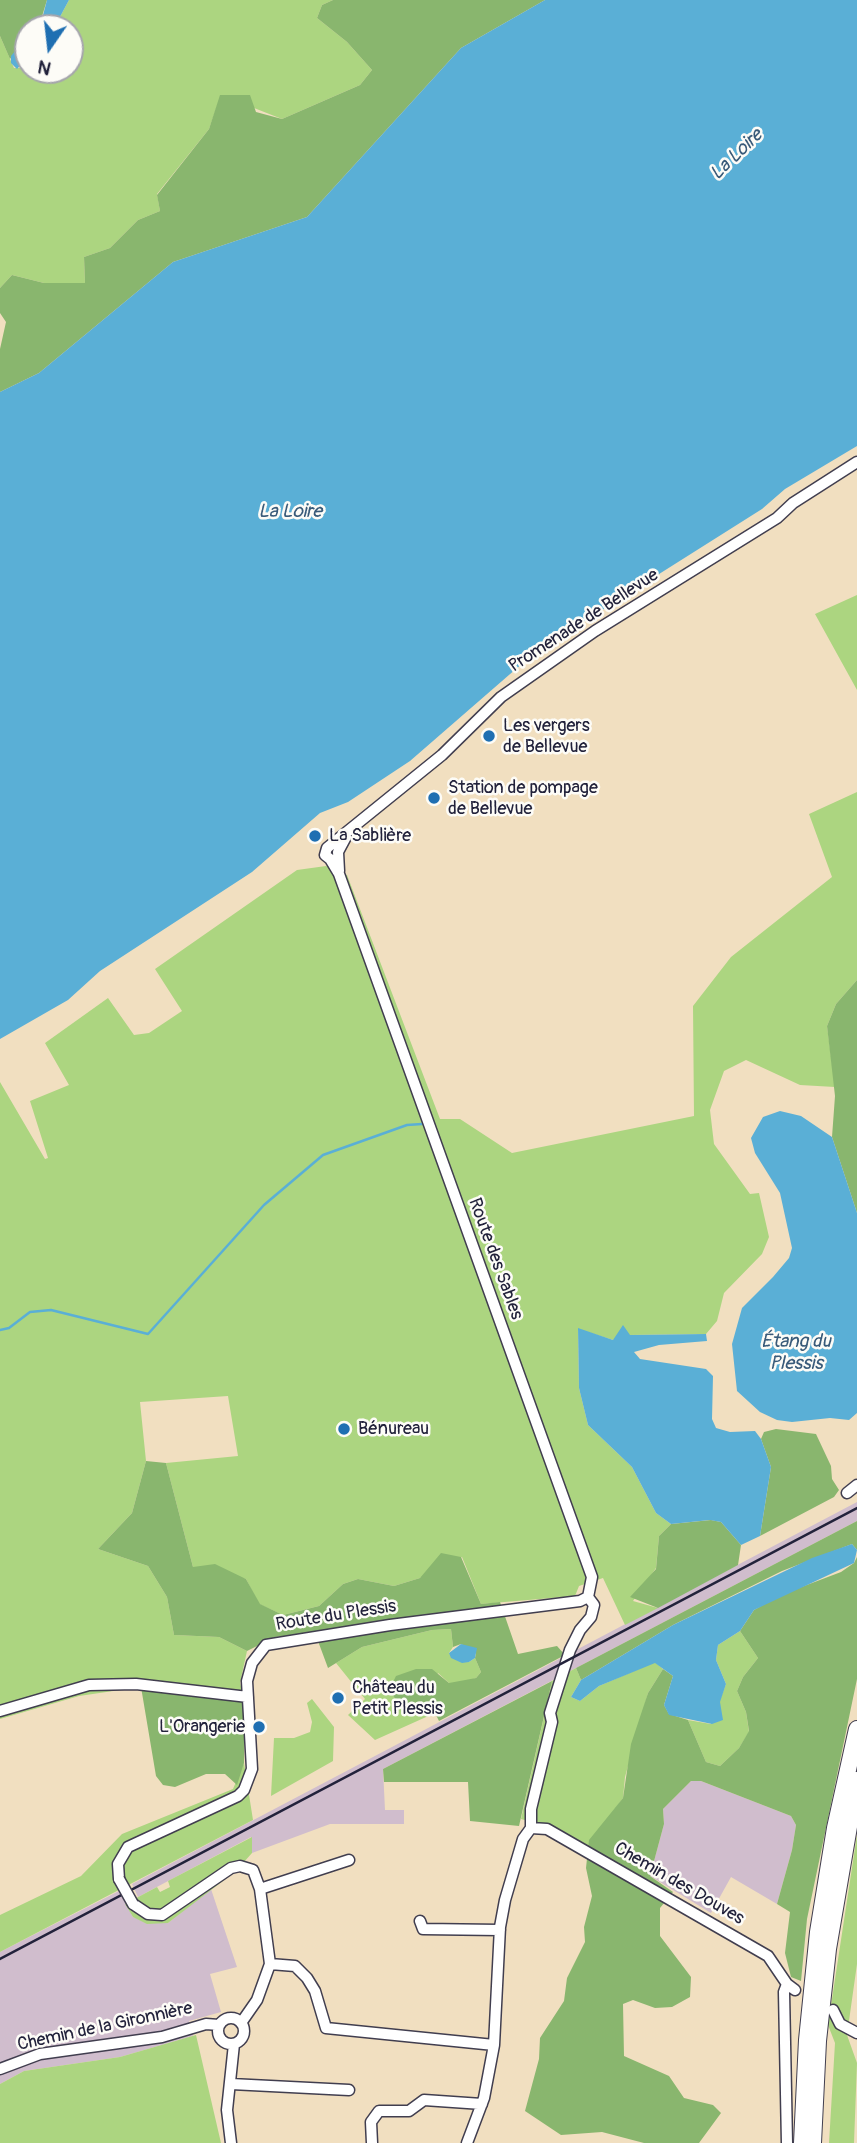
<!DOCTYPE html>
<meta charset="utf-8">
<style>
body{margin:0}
#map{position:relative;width:857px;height:2143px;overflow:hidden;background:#f1dfc0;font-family:Pangolin,sans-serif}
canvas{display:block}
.north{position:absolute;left:14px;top:14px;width:70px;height:70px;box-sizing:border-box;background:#fdfcf7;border:2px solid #a5a5ac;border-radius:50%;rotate:194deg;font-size:19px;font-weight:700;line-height:28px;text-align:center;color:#22223b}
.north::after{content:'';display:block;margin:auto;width:24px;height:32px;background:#1f6fb2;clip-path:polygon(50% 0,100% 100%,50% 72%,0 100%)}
</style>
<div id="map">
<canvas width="857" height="2143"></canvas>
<div class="north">N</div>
</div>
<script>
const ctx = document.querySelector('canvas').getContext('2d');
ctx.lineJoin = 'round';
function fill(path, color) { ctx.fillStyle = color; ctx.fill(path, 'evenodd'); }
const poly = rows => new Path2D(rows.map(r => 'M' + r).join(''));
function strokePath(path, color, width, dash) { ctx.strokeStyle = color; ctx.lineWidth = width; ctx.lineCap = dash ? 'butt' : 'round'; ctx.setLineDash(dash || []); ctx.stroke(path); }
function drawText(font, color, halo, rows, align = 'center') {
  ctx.font = font + ' Pangolin,sans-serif'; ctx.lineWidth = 5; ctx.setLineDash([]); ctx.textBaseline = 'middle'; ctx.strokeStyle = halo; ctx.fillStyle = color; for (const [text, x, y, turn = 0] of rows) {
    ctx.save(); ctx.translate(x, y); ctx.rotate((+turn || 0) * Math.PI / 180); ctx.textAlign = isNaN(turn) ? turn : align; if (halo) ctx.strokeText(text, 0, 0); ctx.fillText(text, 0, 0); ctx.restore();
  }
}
const industrial = poly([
 [857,1502,857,1521,383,1769,385,1810,404,1810,404,1824,330,1824,252,1853,251,1837,138,1897,132,1884],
 [691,1781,701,1781,791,1816,796,1825,792,1850,777,1904,731,1877,711,1913,650,1876,664,1824,663,1809],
 [211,1889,237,1967,210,1974,221,2012,189,2021,193,2036,120,2057,24,2071,0,2084,0,1952,119,1891,133,1917,168,1923]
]);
const green = poly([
 [69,0,333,0,322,5,317,18,347,42,372,70,360,85,282,119,221,95,209,129,157,194,160,211,138,220,110,248,84,257,85,283,44,283,12,275,0,288,0,36,14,68,20,68,28,57,28,70,70,70,70,28,54,28],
 [857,595,857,690,815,614],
 [857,792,857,980,836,1004,827,1026,835,1087,800,1085,746,1060,724,1071,710,1110,714,1144,750,1194,759,1193,769,1237,762,1254,724,1293,717,1321,706,1334,629,1335,613,1340,578,1329,579,1388,588,1425,632,1467,656,1513,671,1524,659,1536,656,1568,633,1601,658,1608,625,1625,603,1578,579,1586,575,1596,481,1604,462,1557,420,1578,394,1586,358,1579,343,1584,319,1606,283,1615,259,1604,246,1579,193,1567,166,1463,238,1456,228,1396,140,1402,146,1461,132,1513,98,1549,148,1566,167,1597,174,1635,219,1637,247,1651,240,1683,245,1701,141,1687,79,1696,0,1719,0,1082,45,1159,48,1158,30,1101,69,1085,45,1043,108,998,134,1035,149,1033,182,1011,155,969,297,870,326,866,347,875,440,1119,460,1119,512,1153,694,1116,693,1006,731,957,832,877,809,814],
 [451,1629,453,1647,449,1653,469,1662,475,1658,481,1672,476,1678,462,1683,449,1683,438,1673,418,1707,431,1705,435,1713,375,1740,348,1715,365,1699,336,1663,362,1647,432,1630],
 [740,1631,758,1658,743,1677,737,1691,746,1712,749,1732,739,1748,720,1766,706,1762,688,1720,711,1724,726,1684,716,1660,718,1645],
 [655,1662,663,1669,648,1693,625,1777,623,1798,588,1848,546,1826,521,1819,552,1681,576,1668,581,1680,571,1697,580,1701,599,1686],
 [312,1699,334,1727,333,1761,271,1796,274,1738,294,1738,310,1732,312,1722,307,1703],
 [244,1763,253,1820,0,1952,0,1915,81,1876,122,1834,233,1789],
 [857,1835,857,1964,847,2035,857,2063,854,2143,829,2143,835,2043,828,2025],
 [252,1837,252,1853,236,1871,168,1923,147,1924,133,1917,125,1904,157,1887,160,1892,170,1887,168,1881],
 [196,2035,221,2143,0,2143,0,2084,24,2071,120,2057]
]);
const forest = poly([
 [0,0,47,0,39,26,28,28,28,35,10,59,0,36],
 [333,0,545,0,461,48,307,217,173,262,39,373,0,392,0,349,6,322,0,313,0,288,12,275,44,283,85,283,84,257,110,248,138,220,160,211,157,195,209,129,220,95,250,95,256,112,282,119,360,85,372,70,347,42,317,18,322,5],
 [857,980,857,1213,832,1137,835,1096,827,1026,836,1004],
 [776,1429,816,1434,831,1466,832,1479,839,1490,834,1497,760,1536,771,1467,761,1439,764,1432],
 [146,1461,166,1463,193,1567,215,1564,246,1579,260,1604,283,1615,319,1606,343,1584,358,1579,394,1586,420,1578,441,1553,461,1557,481,1604,500,1602,518,1654,557,1646,565,1655,439,1721,431,1705,418,1707,399,1702,394,1697,391,1686,396,1676,416,1669,432,1669,449,1683,476,1678,481,1672,475,1658,476,1653,461,1644,453,1647,451,1629,432,1630,362,1647,328,1668,315,1633,275,1637,247,1651,219,1637,174,1635,167,1597,148,1566,98,1549,132,1513],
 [711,1520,721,1522,741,1545,738,1565,658,1608,630,1597,656,1569,659,1536,671,1524],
 [857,1521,857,1550,852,1544,782,1571,673,1625,581,1680,576,1668],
 [857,1557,857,1679,807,1919,801,1981,791,1977,785,1953,790,1912,777,1904,792,1850,796,1825,791,1816,701,1781,691,1781,663,1809,664,1824,650,1876,673,1892,660,1908,660,1936,691,1977,690,1997,672,2007,655,2008,633,2000,623,2004,624,2056,669,2076,684,2098,713,2105,721,2113,699,2143,644,2143,602,2132,561,2135,525,2111,539,2059,540,2038,564,2001,567,1978,585,1942,584,1927,592,1896,586,1868,589,1840,623,1798,631,1744,648,1693,663,1669,673,1676,664,1705,669,1714,688,1720,706,1762,720,1766,739,1748,749,1731,746,1712,737,1691,743,1677,758,1658,740,1631,754,1610,783,1594,841,1572,854,1563],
 [552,1681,519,1826,470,1821,468,1782,384,1782,383,1769],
 [141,1687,245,1701,244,1763,237,1785,225,1774,206,1774,175,1787,163,1785,156,1776]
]);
const water = poly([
 [47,0,69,0,54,28,35,28,41,23],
 [545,0,857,0,857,446,785,489,762,509,553,641,517,668,410,761,348,802,320,813,252,872,100,971,68,1000,0,1039,0,392,39,373,173,262,307,217,461,48],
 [28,35,28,57,17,69,11,63,11,56],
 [780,1111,801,1116,832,1137,857,1213,857,1413,849,1420,830,1418,792,1422,777,1420,760,1412,737,1391,732,1344,742,1308,773,1277,789,1258,792,1248,780,1193,755,1153,751,1138,763,1117],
 [623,1325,630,1335,706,1334,707,1341,659,1345,634,1352,640,1359,706,1369,713,1376,712,1419,716,1428,730,1432,755,1431,761,1439,771,1467,760,1536,741,1545,721,1522,710,1520,671,1524,656,1513,632,1467,588,1425,579,1388,578,1328,613,1340],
 [852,1544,857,1550,854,1563,754,1610,740,1631,718,1645,716,1660,726,1684,720,1702,723,1720,712,1724,669,1715,664,1705,673,1676,655,1663,599,1686,580,1701,571,1697,581,1680,673,1625,812,1558],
 [461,1644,477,1648,475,1658,469,1662,462,1663,451,1658,449,1653]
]);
const stream = poly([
 [0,1330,9,1328,30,1312,51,1310,148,1334,264,1205,323,1155,407,1125,422,1124]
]);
const minor = poly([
 [330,859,339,874,592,1577,588,1597],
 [330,859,325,855,327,848,442,755,501,697,595,631,777,518,793,503,857,462],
 [339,871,338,852,346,837],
 [847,1493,857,1485],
 [0,1711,89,1685,136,1684,248,1697],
 [531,1828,547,1829,768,1956,787,1984,795,1990],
 [119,1879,118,1864,128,1847,238,1796,244,1790,252,1769,247,1681,252,1663,266,1645,390,1625,580,1601,588,1597],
 [260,1889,349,1860],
 [133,1904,148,1914,162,1915,231,1868,240,1866,253,1870,260,1889,270,1964,257,2000,241,2023],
 [420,1921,423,1929,500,1930],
 [270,1964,295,1966,307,1978,315,1991,326,2028,494,2045],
 [787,1984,784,1992,787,2143],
 [833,2010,840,2024,857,2033],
 '218 2031a13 13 0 1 1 26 0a13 13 0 1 1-26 0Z',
 [0,2069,40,2054,162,2037,206,2024,219,2025],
 [231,2084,349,2090],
 [231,2143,227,2110,234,2044],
 [372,2143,371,2122,379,2111,409,2111,424,2100,482,2104],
 [467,2143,484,2098,494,2045,500,1927,505,1900,523,1839,531,1828,531,1809,552,1722,550,1713,570,1650,580,1630,591,1617,594,1605,588,1597]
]);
const highway = poly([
 [802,2143,807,2040,818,1932,835,1828,857,1729],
 [813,2143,818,2041,828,1949,857,1780]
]);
const rail = poly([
 [0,1959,857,1508]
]);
const minorBridge = poly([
 [119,1879,133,1904]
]);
const markers = [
 [489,736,7,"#1f6fb2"],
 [434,798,7,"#1f6fb2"],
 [315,836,7,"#1f6fb2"],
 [344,1429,7,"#1f6fb2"],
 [338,1698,7,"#1f6fb2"],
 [259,1727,7,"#1f6fb2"]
];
const streetNames = [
 ["Promenade de Bellevue",584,621,-33],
 ["Route des Sables",495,1259,70],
 ["Route du Plessis",336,1616,-9],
 ["Chemin des Douves",679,1884,30],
 ["Chemin de la Gironnière",105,2027,-12]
];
const poiNames = [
 ["Les vergers",503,726],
 ["de Bellevue",503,747],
 ["Station de pompage",448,788],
 ["de Bellevue",448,809],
 ["La Sablière",329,836],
 ["Bénureau",358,1429],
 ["Château du",352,1688],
 ["Petit Plessis",352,1709],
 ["L'Orangerie",245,1727,"right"]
];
const waterNames = [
 ["La Loire",737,155,-44],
 ["La Loire",290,512],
 ["Étang du",796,1342],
 ["Plessis",796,1364]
];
fill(industrial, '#d0bdcd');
fill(green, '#acd580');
fill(forest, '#89b66e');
fill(water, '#5aafd6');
strokePath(stream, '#5aafd6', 2.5);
strokePath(minor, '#413e4f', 13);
strokePath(highway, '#413e4f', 18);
strokePath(minor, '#fff', 10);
strokePath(highway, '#fff', 16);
strokePath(rail, '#22223b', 2.5);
strokePath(minorBridge, '#413e4f', 13, []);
strokePath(minorBridge, '#fff', 10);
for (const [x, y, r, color] of markers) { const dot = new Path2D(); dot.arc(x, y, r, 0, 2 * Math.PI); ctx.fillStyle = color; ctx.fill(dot); strokePath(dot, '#fdfcf7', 2.5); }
drawText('18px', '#22223b', '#fdfcf7', streetNames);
drawText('18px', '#22223b', '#fdfcf7', poiNames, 'left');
drawText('italic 19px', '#385a79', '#fdfcf7', waterNames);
</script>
